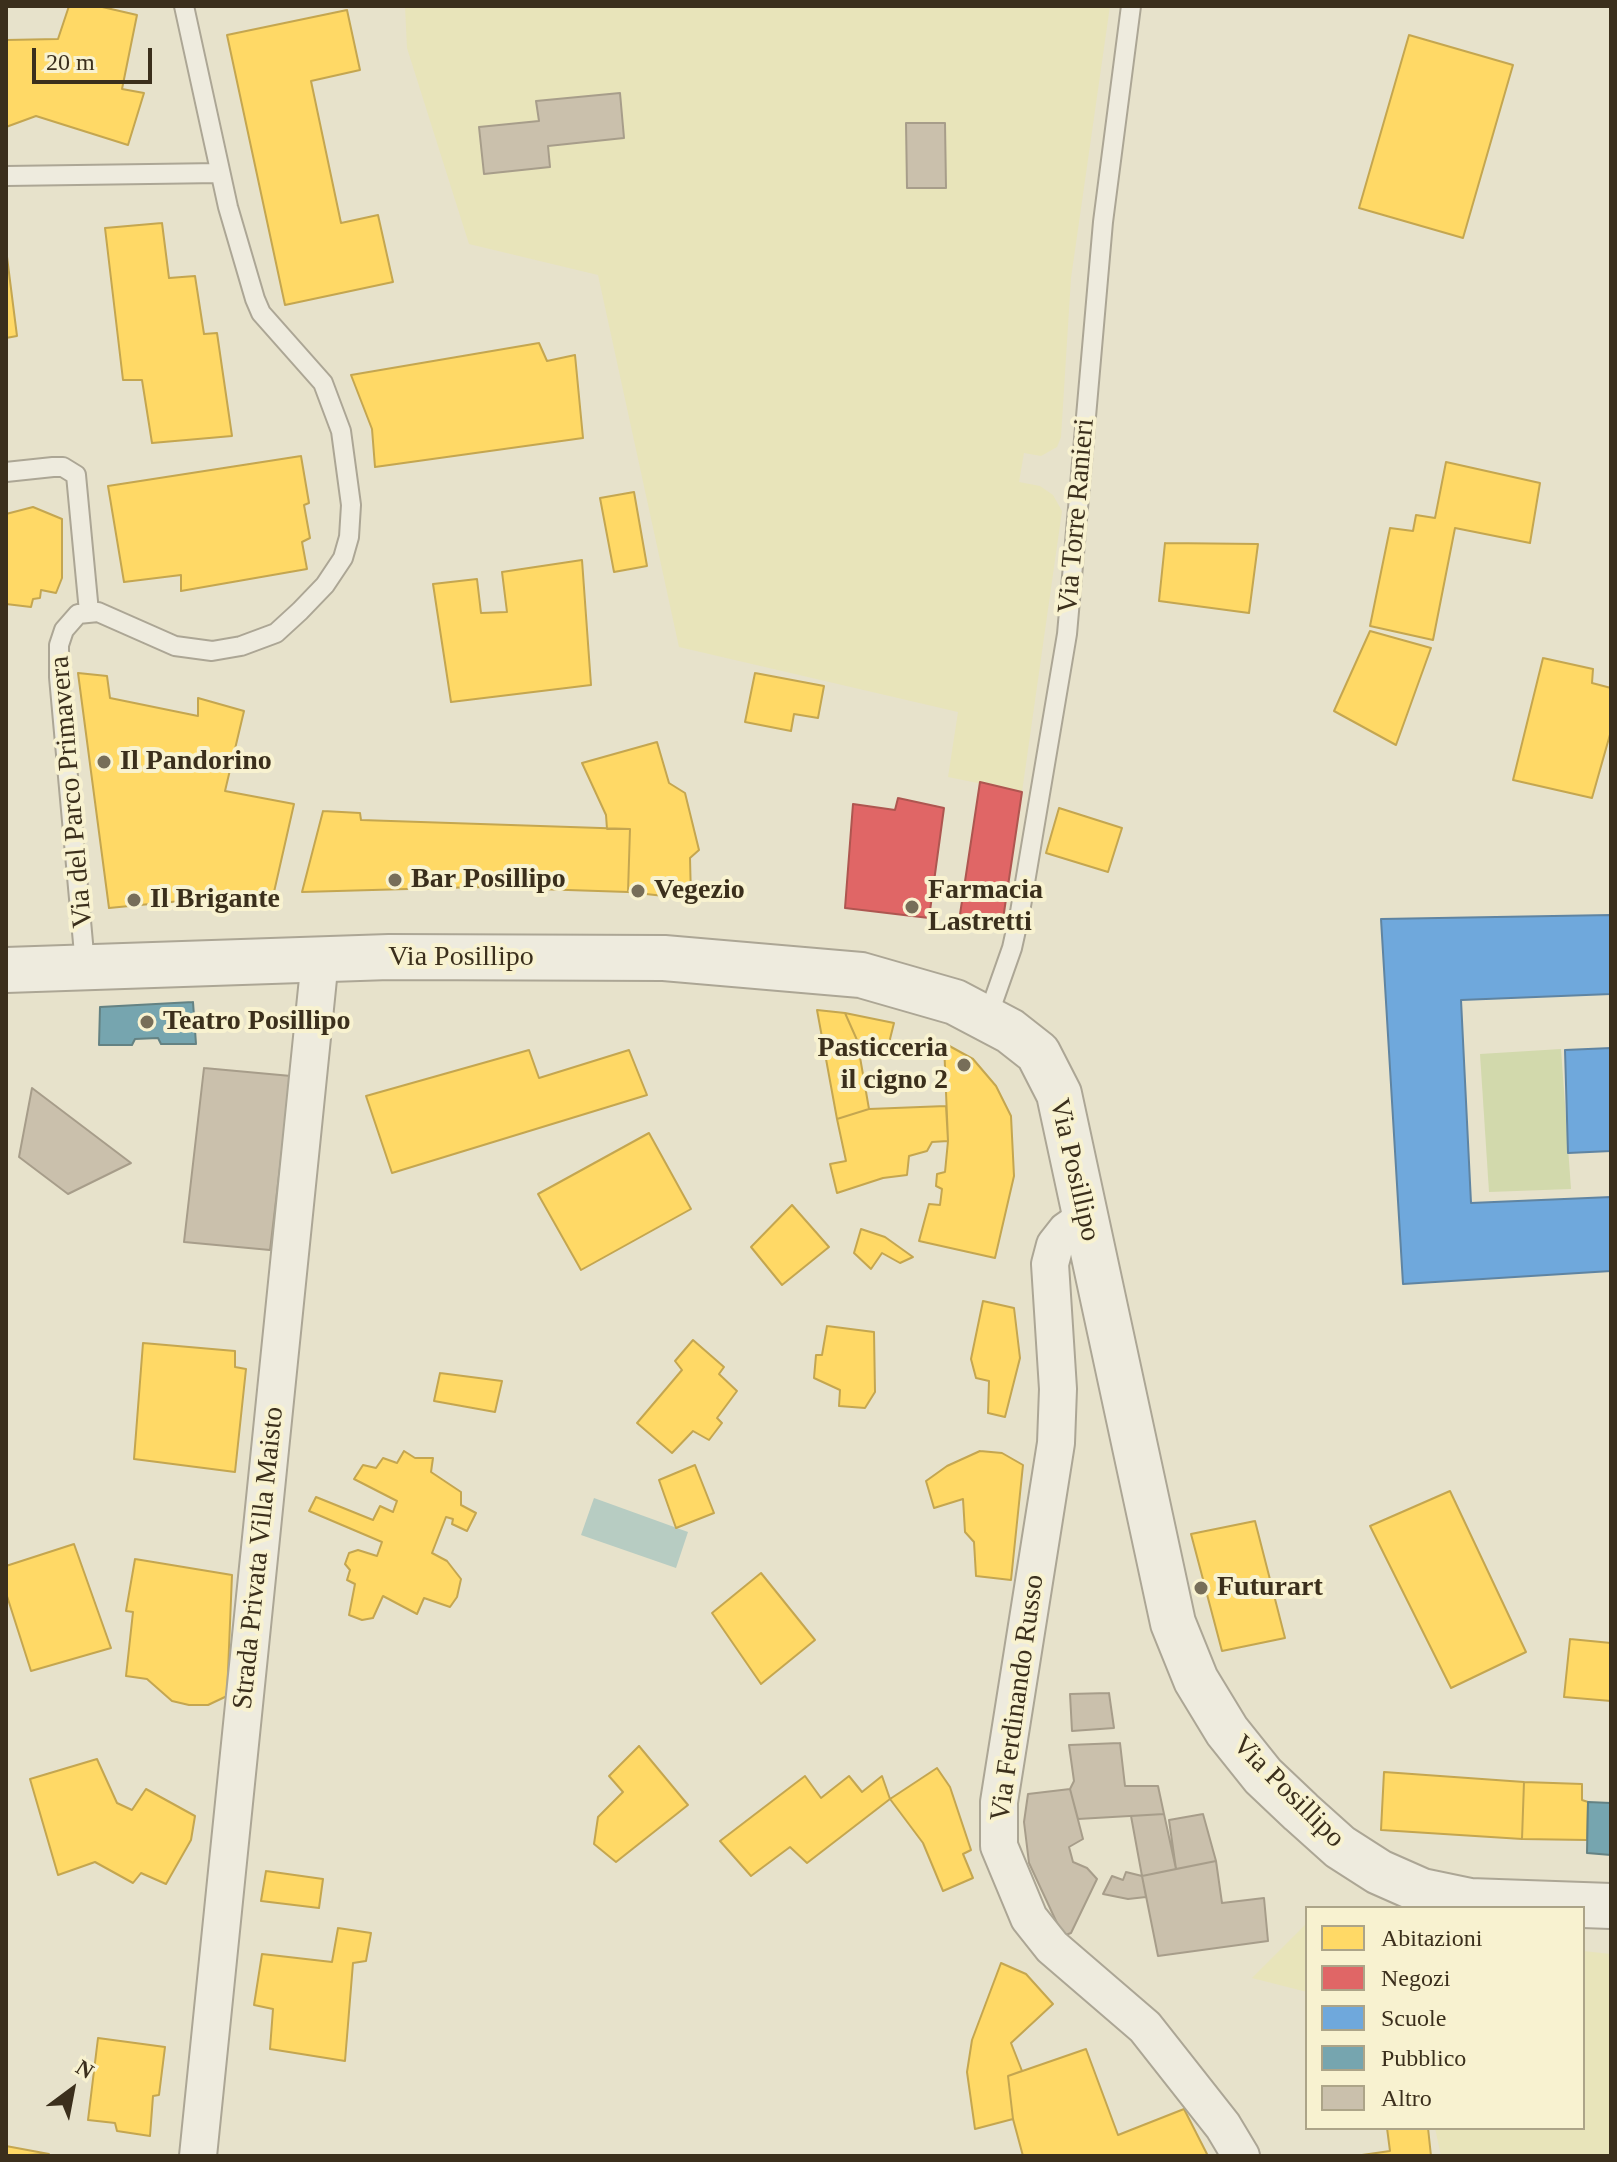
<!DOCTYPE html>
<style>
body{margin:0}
#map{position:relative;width:1617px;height:2162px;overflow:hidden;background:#e7e2cb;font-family:Georgia,serif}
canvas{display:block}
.frame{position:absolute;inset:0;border:8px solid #3b2f1c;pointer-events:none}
.legend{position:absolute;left:1305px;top:1906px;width:280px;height:224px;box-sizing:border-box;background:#f8f2d0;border:2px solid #aca488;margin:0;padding:10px 14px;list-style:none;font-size:24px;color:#3b2f1c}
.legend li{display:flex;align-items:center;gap:16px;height:40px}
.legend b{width:40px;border:2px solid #aca488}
.north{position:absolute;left:32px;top:2050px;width:80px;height:80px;-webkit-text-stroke:6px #f8f2d0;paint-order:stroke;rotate:32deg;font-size:22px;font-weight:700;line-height:32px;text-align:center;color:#3b2f1c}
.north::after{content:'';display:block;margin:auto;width:28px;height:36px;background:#3b2f1c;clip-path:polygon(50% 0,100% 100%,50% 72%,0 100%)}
.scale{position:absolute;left:32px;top:48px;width:120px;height:36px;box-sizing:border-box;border:4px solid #3b2f1c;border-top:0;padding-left:10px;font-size:24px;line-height:28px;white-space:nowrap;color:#3b2f1c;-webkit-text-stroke:6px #f8f2d0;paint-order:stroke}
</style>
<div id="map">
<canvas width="1617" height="2162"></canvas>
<div class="frame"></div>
<ul class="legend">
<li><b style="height:22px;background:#ffd966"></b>Abitazioni</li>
<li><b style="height:22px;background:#e06666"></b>Negozi</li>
<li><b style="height:22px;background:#6fa8dc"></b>Scuole</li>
<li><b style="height:22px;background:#76a5af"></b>Pubblico</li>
<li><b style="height:22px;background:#cac0ac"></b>Altro</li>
</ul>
<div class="north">N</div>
<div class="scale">20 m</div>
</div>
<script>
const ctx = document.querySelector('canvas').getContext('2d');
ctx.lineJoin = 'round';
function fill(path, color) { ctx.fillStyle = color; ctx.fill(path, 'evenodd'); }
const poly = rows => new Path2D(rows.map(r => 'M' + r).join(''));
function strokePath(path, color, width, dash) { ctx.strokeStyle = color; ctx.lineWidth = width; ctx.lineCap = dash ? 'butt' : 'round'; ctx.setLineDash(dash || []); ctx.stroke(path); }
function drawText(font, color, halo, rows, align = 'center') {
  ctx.font = font + ' Georgia,serif'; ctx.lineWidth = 8; ctx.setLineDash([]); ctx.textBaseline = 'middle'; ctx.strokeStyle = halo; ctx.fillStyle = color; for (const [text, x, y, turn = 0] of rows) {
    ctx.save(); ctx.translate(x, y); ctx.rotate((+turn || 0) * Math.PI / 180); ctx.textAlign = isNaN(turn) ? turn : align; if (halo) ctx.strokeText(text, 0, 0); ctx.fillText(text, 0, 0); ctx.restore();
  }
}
const farmland = poly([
 [405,6,1110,6,1071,278,1061,437,1057,447,1041,456,1024,453,1019,482,1040,486,1053,495,1062,511,1022,792,948,777,958,712,679,647,598,275,469,244,407,48],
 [1307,1923,1307,1992,1252,1978],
 [1583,1951,1611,1954,1611,2156,1441,2156,1435,2128,1583,2128]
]);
const green = poly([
 [1561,1049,1571,1189,1489,1192,1480,1054]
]);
const water = poly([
 [594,1498,688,1532,676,1568,581,1535]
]);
const homes = poly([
 [69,6,98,6,137,15,122,89,144,93,128,145,36,116,6,127,6,40,58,39,69,6],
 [347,10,360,70,311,81,341,223,378,215,393,282,285,305,227,35,347,10],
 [1409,35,1513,65,1463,238,1359,208,1409,35],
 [162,223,169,278,195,276,204,334,217,333,232,436,152,443,142,380,123,380,105,228,162,223],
 [6,249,17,336,6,338,6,249],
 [539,343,547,361,575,355,583,438,375,467,372,429,351,375,539,343],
 [301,456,309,503,304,505,310,538,302,542,307,569,181,591,181,575,124,582,108,486,301,456],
 [1446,462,1540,483,1530,543,1455,528,1433,640,1370,626,1390,528,1413,531,1416,515,1435,518,1446,462],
 [634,492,647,566,614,572,600,498,634,492],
 [33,507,62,519,62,578,56,593,41,590,40,598,33,599,31,607,6,604,6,514,33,507],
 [1165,543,1258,544,1249,613,1159,601,1165,543],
 [582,560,591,685,451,702,433,584,477,579,481,613,507,612,502,572,582,560],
 [1370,631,1431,648,1396,745,1334,711,1370,631],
 [1543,658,1593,669,1592,683,1611,688,1611,731,1592,798,1513,780,1543,658],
 [78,673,107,676,110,698,198,716,198,698,244,711,225,791,294,804,274,892,109,908,78,673],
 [755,673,824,686,818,718,794,714,791,731,745,722,755,673],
 [657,742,669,783,685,793,699,850,690,858,691,899,628,892,630,829,607,829,606,815,582,763,657,742],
 [1059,808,1122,828,1108,872,1046,853,1059,808],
 [323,811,360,813,361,820,630,829,628,892,478,887,302,892,323,811],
 [817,1010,845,1013,857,1040,869,1109,837,1119,817,1010],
 [845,1013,894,1023,888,1047,857,1040,845,1013],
 [944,1043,973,1059,996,1086,1011,1116,1014,1176,995,1258,919,1241,929,1204,940,1205,942,1189,936,1186,937,1174,945,1172,948,1141,944,1043],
 [529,1050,539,1078,629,1050,647,1095,392,1173,366,1096,529,1050],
 [946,1106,948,1141,932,1142,927,1151,909,1156,907,1175,883,1178,837,1193,830,1164,846,1161,837,1119,869,1109,946,1106],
 [649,1133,691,1209,581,1270,538,1194,649,1133],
 [792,1205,829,1247,782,1285,751,1247,792,1205],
 [861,1229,885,1237,913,1257,900,1263,882,1253,871,1269,854,1253,861,1229],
 [983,1301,1014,1308,1020,1358,1005,1417,988,1413,989,1381,976,1378,971,1359,983,1301],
 [827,1326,874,1332,875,1392,865,1408,839,1406,840,1390,814,1378,816,1355,822,1355,827,1326],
 [693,1340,724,1367,719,1374,737,1391,717,1418,722,1423,709,1440,693,1431,672,1453,637,1423,682,1370,675,1361,693,1340],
 [143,1343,235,1351,235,1367,246,1369,235,1472,134,1459,143,1343],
 [440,1373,502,1381,495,1412,434,1401,440,1373],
 [404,1451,415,1458,433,1458,431,1472,461,1492,461,1505,476,1513,467,1531,452,1524,453,1519,446,1517,432,1553,447,1561,461,1579,457,1597,450,1607,424,1598,417,1614,383,1596,373,1618,362,1620,349,1615,355,1584,347,1580,350,1570,345,1564,349,1553,358,1550,377,1556,382,1542,309,1511,316,1497,373,1520,380,1506,393,1512,397,1501,354,1479,363,1465,376,1468,383,1458,397,1463,404,1451],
 [980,1451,1002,1453,1023,1465,1011,1580,976,1576,974,1542,965,1532,963,1499,934,1508,926,1481,947,1466,980,1451],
 [695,1465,714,1513,676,1528,659,1480,695,1465],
 [1450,1491,1526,1652,1451,1688,1370,1526,1450,1491],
 [1255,1521,1285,1638,1222,1651,1191,1534,1255,1521],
 [74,1544,111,1648,31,1671,6,1593,6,1566,74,1544],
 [135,1559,232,1575,227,1696,208,1705,189,1705,172,1701,147,1679,126,1676,133,1612,126,1611,135,1559],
 [761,1573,815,1640,761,1684,712,1613,761,1573],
 [1570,1639,1611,1643,1611,1701,1564,1697,1570,1639],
 [639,1746,688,1805,616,1862,594,1844,598,1817,623,1792,609,1776,639,1746],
 [97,1759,117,1803,132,1810,146,1789,195,1816,191,1840,166,1884,141,1873,133,1883,95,1862,58,1875,30,1779,97,1759],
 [937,1768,950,1787,971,1850,963,1854,973,1878,943,1891,923,1843,890,1799,937,1768],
 [1384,1772,1524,1782,1522,1839,1381,1830,1384,1772],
 [805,1776,821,1798,849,1776,862,1792,882,1776,890,1799,807,1863,790,1847,751,1876,720,1841,805,1776],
 [1524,1782,1582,1784,1582,1800,1588,1802,1587,1840,1522,1839,1524,1782],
 [266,1871,323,1879,319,1908,261,1901,266,1871],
 [338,1928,371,1933,366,1961,353,1963,345,2061,270,2049,273,2009,254,2005,262,1954,332,1962,338,1928],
 [1001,1963,1026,1974,1053,2004,1011,2043,1022,2071,1008,2076,1013,2119,975,2129,967,2072,972,2040,1001,1963],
 [98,2038,165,2047,159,2095,153,2096,150,2136,117,2131,115,2123,88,2120,98,2038],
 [1086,2049,1118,2135,1184,2109,1208,2156,1023,2156,1013,2119,1008,2076,1086,2049],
 [1387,2128,1428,2128,1431,2156,1355,2156,1390,2151,1387,2128],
 [6,2146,49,2154,6,2156,6,2146]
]);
const shops = poly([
 [980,782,1022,792,1002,926,959,921,980,782],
 [898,798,944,808,929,918,845,908,853,804,895,810,898,798]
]);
const schools = poly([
 [1611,915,1611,994,1461,1000,1471,1203,1611,1197,1611,1271,1403,1284,1381,919,1611,915],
 [1611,1048,1611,1151,1568,1153,1565,1050,1611,1048]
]);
const public = poly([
 [193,1002,196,1044,161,1044,158,1038,135,1039,132,1045,99,1045,100,1007,193,1002],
 [1588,1802,1611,1803,1611,1855,1587,1853,1588,1802]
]);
const building = poly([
 [620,93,624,138,548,146,550,167,484,174,479,127,539,121,536,101,620,93],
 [906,123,945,123,946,188,907,188,906,123],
 [204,1068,291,1076,270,1250,184,1242,204,1068],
 [32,1088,131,1163,68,1194,19,1157,32,1088],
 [1109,1693,1114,1728,1072,1731,1070,1694,1109,1693],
 [1120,1743,1125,1786,1158,1786,1164,1814,1078,1819,1070,1789,1074,1781,1069,1745,1120,1743],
 [1070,1789,1083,1839,1069,1847,1073,1862,1087,1868,1097,1879,1071,1933,1063,1936,1029,1863,1024,1822,1028,1794,1070,1789],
 [1164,1814,1176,1869,1142,1876,1131,1816,1164,1814],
 [1203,1814,1216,1861,1176,1869,1169,1820,1203,1814],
 [1216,1861,1222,1903,1264,1898,1268,1941,1158,1956,1142,1876,1216,1861],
 [1126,1872,1142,1876,1146,1897,1128,1899,1103,1894,1112,1876,1123,1880,1126,1872]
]);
const service = poly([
 [6,176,220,173],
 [6,472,53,467,63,467,76,475,89,612],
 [85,965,59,677,59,645,64,630,78,614,98,612,175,646,212,651,241,646,276,633,300,611,325,585,343,558,349,537,351,505,341,431,323,383,261,313,255,299,228,207,184,6],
 [987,1019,1012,948,1020,912,1067,634,1103,222,1131,6]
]);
const minor = poly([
 [1086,1217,1066,1231,1055,1245,1050,1264,1058,1389,1056,1443,999,1802,999,1846,1029,1918,1052,1947,1145,2027,1223,2126,1241,2156],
 [198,2156,320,959]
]);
const tertiary = poly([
 [6,970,389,957,664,958,861,975,955,1002,1010,1031,1038,1053,1059,1094,1173,1623,1196,1680,1227,1731,1263,1776,1301,1812,1340,1847,1379,1872,1422,1891,1470,1901,1611,1906]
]);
const markers = [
 [104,762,8,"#776e59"],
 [395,880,8,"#776e59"],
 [638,891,8,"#776e59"],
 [134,900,8,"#776e59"],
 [912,907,8,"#776e59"],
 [147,1022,8,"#776e59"],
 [964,1065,8,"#776e59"],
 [1201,1588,8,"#776e59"]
];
const streetNames = [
 ["Via Torre Ranieri",1077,516,-85],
 ["Via del Parco Primavera",72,792,-95],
 ["Via Posillipo",461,958],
 ["Via Posillipo",1074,1170,77],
 ["Strada Privata Villa Maisto",259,1558,-84],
 ["Via Ferdinando Russo",1018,1698,-82],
 ["Via Posillipo",1288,1792,45]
];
const poiNames = [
 ["Il Pandorino",120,762],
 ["Bar Posillipo",411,880],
 ["Vegezio",654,891],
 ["Farmacia",928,891],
 ["Lastretti",928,923],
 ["Il Brigante",150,900],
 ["Teatro Posillipo",163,1022],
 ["Pasticceria",948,1049,"right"],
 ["il cigno 2",948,1081,"right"],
 ["Futurart",1217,1588]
];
fill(farmland, '#e8e4ba');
fill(green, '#d2d9ac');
fill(water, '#b7ccc2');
fill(homes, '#ffd966');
strokePath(homes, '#c4a650', 2);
fill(shops, '#e06666');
strokePath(shops, '#ae5650', 2);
fill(schools, '#6fa8dc');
strokePath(schools, '#5f84a2', 2);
fill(public, '#76a5af');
strokePath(public, '#648283', 2);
fill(building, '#cac0ac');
strokePath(building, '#a79d8a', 2);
strokePath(service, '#aca695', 22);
strokePath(minor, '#aca695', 40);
strokePath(tertiary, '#aca695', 48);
strokePath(service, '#eeebde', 18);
strokePath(minor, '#eeebde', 36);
strokePath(tertiary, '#eeebde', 44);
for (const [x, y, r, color] of markers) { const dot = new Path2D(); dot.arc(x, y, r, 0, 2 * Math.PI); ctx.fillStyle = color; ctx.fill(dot); strokePath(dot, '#f8f2d0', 3); }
drawText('28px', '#3b2f1c', '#f8f2d0', streetNames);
drawText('bold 28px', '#3b2f1c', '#f8f2d0', poiNames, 'left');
</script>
